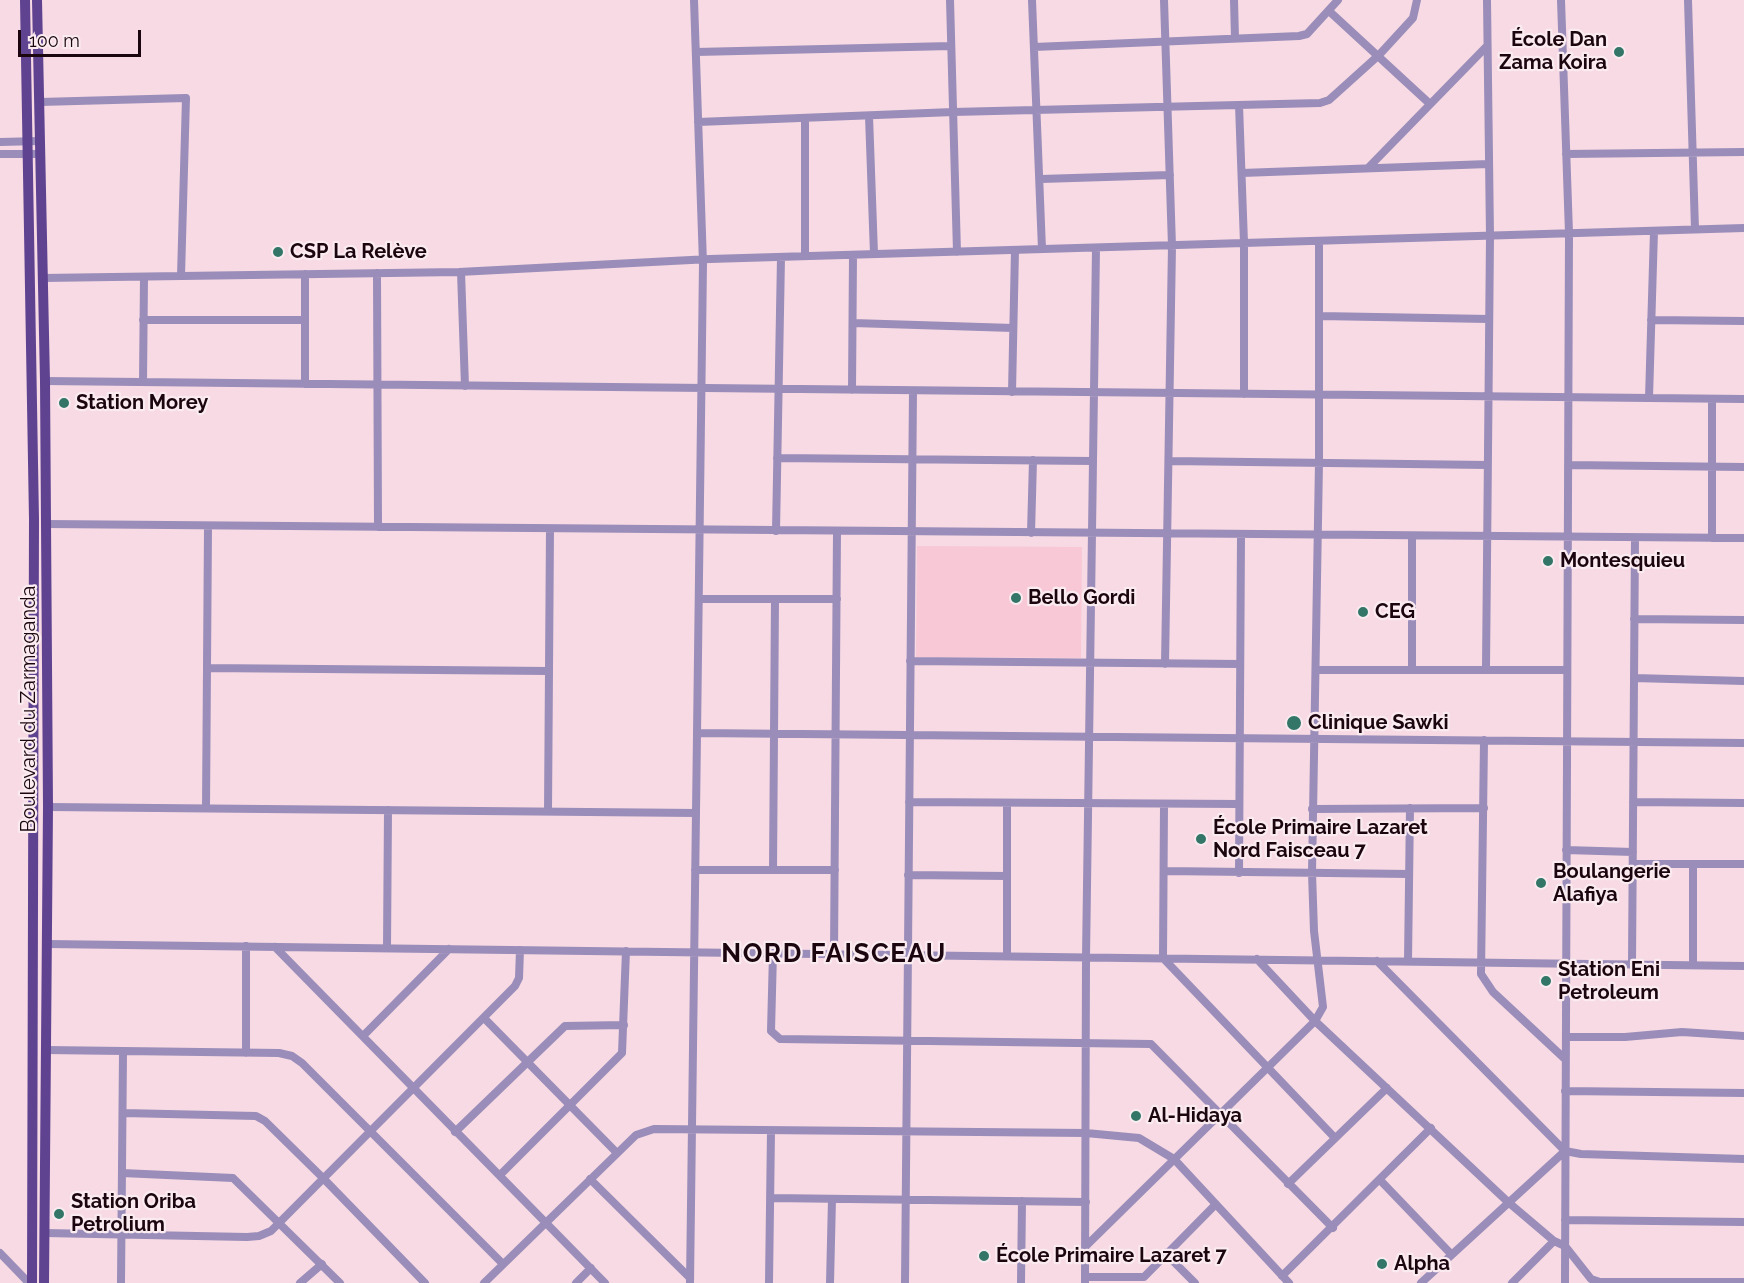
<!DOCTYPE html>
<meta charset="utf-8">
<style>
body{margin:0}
#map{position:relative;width:1744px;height:1283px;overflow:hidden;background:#f7dae3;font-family:Raleway,sans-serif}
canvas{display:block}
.scale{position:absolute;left:18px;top:30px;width:123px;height:27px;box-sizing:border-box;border:3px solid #1b050e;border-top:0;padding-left:8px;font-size:18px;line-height:21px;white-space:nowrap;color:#1b050e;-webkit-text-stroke:4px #faebf0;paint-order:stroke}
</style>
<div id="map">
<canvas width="1744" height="1283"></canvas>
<div class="scale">100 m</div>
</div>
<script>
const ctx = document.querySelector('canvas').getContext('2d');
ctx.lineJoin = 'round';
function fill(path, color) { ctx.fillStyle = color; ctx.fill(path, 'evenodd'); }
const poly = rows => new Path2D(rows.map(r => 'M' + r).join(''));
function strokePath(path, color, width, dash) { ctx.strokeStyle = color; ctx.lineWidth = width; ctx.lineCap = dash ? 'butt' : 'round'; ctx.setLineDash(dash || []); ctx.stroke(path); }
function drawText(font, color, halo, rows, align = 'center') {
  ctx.font = font + ' Raleway,sans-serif'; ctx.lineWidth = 4.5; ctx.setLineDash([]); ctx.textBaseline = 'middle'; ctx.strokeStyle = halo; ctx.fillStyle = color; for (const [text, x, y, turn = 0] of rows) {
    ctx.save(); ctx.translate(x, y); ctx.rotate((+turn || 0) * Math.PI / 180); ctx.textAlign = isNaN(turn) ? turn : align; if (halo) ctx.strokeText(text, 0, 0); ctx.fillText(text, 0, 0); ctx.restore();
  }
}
const built = poly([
 [917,546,1082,547,1081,658,916,657]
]);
const minor = poly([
 [950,0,957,252],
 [1032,0,1042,249],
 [1164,0,1172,246,1165,664],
 [1234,0,1235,38],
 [1561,0,1569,233,1565,1283],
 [1688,0,1695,229],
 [1329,11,1430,104],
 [1034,47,1299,36,1307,34,1338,0],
 [696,52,951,46],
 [40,102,186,98,181,276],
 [1239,105,1244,243,1244,394],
 [869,116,874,254],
 [805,119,805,256],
 [698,122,953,112,1320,103,1329,100,1379,55,1413,18,1417,0],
 [0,142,40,141],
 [0,154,41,154],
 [1566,154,1744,152],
 [1368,168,1486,47],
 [1242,173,1488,164],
 [1041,179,1170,175],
 [461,272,465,386],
 [377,273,378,527],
 [43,278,459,272,710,259,1744,228],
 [1320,316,1489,319],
 [143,320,305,320],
 [1651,320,1744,321],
 [853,323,1013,328],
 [45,381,1744,399],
 [143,382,144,277],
 [305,384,305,274],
 [852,390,853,255],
 [1012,392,1015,250],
 [1649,398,1654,231],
 [777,458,1093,461],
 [1170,461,1487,465],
 [1568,465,1744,467],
 [46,524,1744,538],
 [776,531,781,257],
 [1031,533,1033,460],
 [1712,538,1712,399],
 [699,599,837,599],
 [1634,619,1744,620],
 [910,661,1240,664],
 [207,668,549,671],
 [1412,668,1412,537],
 [1486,668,1490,236,1487,0],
 [1316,670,1567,670],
 [1634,678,1744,681],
 [697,733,1744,743],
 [1484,740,1481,974,1493,992,1565,1059],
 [909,802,1239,804],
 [1633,802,1744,803],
 [1164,805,1163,958,1335,1138],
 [48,807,696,813],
 [206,808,208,526],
 [1312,809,1484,808],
 [548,811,550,529],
 [1566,850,1633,852],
 [1633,864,1744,864],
 [695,870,835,870],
 [773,870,775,599],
 [1165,871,1409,874],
 [1239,873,1241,535],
 [908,875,1007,876],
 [47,944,1744,966],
 [275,947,605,1283],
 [387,948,388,810],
 [773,953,771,1031,780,1039,1151,1044,1333,1228],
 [834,954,837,531],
 [1007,956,1007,803],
 [1257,959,1315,1021,1508,1202,1554,1241,1565,1246,1591,1279,1600,1282,1744,1282],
 [1377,961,1565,1151,1581,1154,1744,1159],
 [1408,961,1410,808],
 [1632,964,1635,538],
 [1693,965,1693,864],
 [484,1018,617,1153],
 [363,1036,449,949],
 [1566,1037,1625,1037,1682,1032,1744,1036],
 [46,1050,279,1053,292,1056,302,1063,503,1264],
 [246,1053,246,946],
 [1565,1091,1744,1093],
 [123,1113,256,1116,265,1121,322,1177,425,1283],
 [455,1132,565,1026,624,1025],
 [122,1173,233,1178,340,1283],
 [500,1175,622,1053,626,951],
 [590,1179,690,1278],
 [1380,1180,1451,1254],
 [1288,1184,1387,1088],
 [771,1198,1086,1202],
 [1565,1220,1744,1222],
 [45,1233,247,1237,259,1236,271,1231,515,986,519,978,520,950],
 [1086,1246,1315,1021,1323,1007,1314,931,1312,873,1319,462,1319,241],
 [0,1253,29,1283],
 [1165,1253,1195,1283],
 [1282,1276,1431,1128],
 [1085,1277,1144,1277,1216,1204],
 [121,1283,123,1052],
 [300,1283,322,1264],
 [484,1283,636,1135,654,1129,1086,1133,1139,1138,1174,1159,1289,1283],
 [576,1283,591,1268],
 [690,1283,703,263,694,0],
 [769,1283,771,1131],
 [830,1283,832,1199],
 [905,1283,913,391],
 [1021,1283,1022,1201],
 [1085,1283,1086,957,1096,248],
 [1421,1283,1565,1151],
 [1512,1283,1554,1241]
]);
const major = poly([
 [25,0,34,519,32,1283],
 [37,0,45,381,48,807,44,1283]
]);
const markers = [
 [1619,52,6,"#337668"],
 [278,252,6,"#337668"],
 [64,403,6,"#337668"],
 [1548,561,6,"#337668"],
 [1016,598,6,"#337668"],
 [1363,612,6,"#337668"],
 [1294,723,8,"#337668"],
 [1201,839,6,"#337668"],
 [1541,883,6,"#337668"],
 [1546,981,6,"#337668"],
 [1136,1116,6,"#337668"],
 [59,1214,6,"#337668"],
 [984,1256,6,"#337668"],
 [1382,1264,6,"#337668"]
];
const poiNames = [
 ["École Dan",1607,40,"right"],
 ["Zama Koira",1607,63,"right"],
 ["CSP La Relève",290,252],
 ["Station Morey",76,403],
 ["Montesquieu",1560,561],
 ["Bello Gordi",1028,598],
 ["CEG",1375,612],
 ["Clinique Sawki",1308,723],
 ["École Primaire Lazaret",1213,828],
 ["Nord Faisceau 7",1213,851],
 ["Boulangerie",1553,872],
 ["Alafiya",1553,895],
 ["Station Eni",1558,970],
 ["Petroleum",1558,993],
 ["Al-Hidaya",1148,1116],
 ["Station Oriba",71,1202],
 ["Petrolium",71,1225],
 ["École Primaire Lazaret 7",996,1256],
 ["Alpha",1394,1264]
];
const streetNames = [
 ["Boulevard du Zarmaganda",29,709,-90]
];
const districtNames = [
 ["NORD FAISCEAU",834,954]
];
fill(built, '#f8c8d7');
strokePath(minor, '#9a8db9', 8);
strokePath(major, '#5f4391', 10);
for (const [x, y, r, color] of markers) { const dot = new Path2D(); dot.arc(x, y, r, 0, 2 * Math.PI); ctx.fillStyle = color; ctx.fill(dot); strokePath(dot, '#faebf0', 2); }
drawText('bold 20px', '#1b050e', '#faebf0', poiNames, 'left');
drawText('20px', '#1b050e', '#faebf0', streetNames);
ctx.letterSpacing = '1.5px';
drawText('bold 26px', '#1b050e', '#faebf0', districtNames);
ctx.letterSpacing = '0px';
</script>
